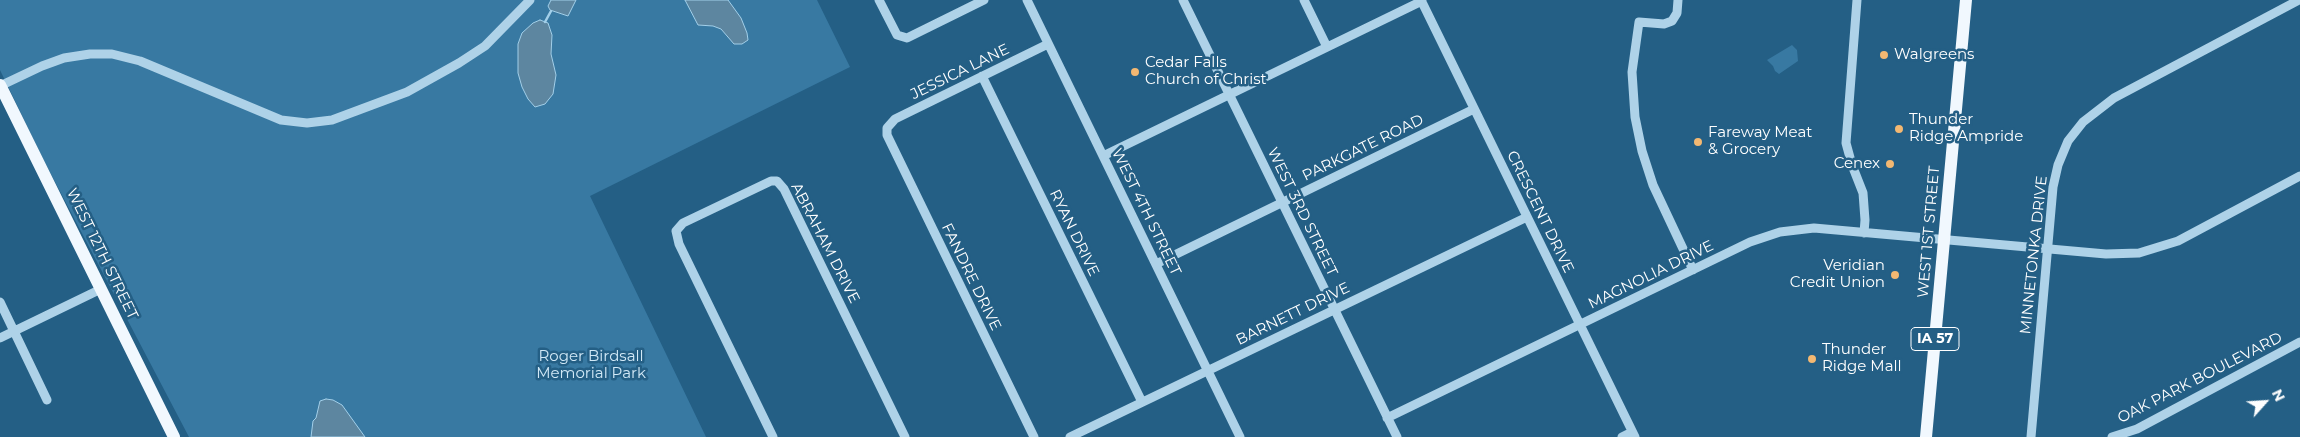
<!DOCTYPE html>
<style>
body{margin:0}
#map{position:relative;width:2300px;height:437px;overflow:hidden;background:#245f85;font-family:Montserrat,sans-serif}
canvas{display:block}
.north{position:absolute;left:2240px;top:377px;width:50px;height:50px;-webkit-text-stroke:4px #245f85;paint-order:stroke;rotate:64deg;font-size:14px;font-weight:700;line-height:20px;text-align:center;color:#fff}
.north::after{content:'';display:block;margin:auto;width:18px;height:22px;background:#fff;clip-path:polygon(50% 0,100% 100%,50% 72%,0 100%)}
</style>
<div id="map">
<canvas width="2300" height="437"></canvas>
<div class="north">N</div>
</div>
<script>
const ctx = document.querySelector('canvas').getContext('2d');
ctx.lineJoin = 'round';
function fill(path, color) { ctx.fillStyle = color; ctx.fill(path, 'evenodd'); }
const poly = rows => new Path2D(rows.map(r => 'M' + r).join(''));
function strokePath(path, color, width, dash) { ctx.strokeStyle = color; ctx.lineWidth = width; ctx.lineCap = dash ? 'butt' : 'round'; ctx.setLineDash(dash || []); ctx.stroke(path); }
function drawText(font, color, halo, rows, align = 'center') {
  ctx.font = font + ' Montserrat,sans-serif'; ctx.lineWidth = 5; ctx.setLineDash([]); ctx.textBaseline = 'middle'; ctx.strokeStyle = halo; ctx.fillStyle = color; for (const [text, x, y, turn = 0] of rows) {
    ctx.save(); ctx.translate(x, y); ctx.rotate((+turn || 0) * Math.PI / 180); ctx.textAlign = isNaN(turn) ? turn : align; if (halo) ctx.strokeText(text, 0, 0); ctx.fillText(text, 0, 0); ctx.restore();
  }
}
const green = poly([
 [0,0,817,0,850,67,590,196,706,437,189,437,44,161,0,70],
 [1792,45,1797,50,1798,61,1779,74,1775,71,1773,66,1767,60]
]);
const water = poly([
 [551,0,576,0,568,16,550,10,548,6,551,0],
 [685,0,728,0,741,18,747,33,748,40,742,44,734,44,721,29,713,26,698,25,685,0],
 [540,20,548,23,552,35,551,54,556,75,553,94,545,104,535,107,528,99,522,87,518,73,518,44,522,33,533,23,540,20],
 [326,399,333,400,342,405,365,437,311,437,313,421,316,418,320,401,326,399]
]);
const stream = poly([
 [545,22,551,11]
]);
const minor = poly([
 [879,0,897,35,907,38,984,0],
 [1027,0,1240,437],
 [1183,0,1397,437],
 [1304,0,1327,47],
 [1421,0,1635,437],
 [1678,0,1677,13,1672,21,1664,24,1639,22,1632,72,1635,117,1642,151,1653,185,1693,270],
 [1857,0,1846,143,1852,165,1863,193,1865,220,1864,233],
 [982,76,1142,402],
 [0,86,42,66,64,58,90,54,112,54,140,61,281,120,307,123,332,120,407,92,459,63,485,46,530,0],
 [1103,156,1422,1],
 [1156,264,1474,109],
 [0,302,47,400],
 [0,338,101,289],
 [1387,418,1750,242,1780,232,1814,228,2106,254,2139,253,2178,241,2300,176],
 [773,437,679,244,676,231,683,223,771,181,777,181,784,189,905,437],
 [1034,437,887,135,887,128,895,119,1048,44],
 [1070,437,1527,217],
 [1622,437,1632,432],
 [2031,437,2053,187,2058,165,2068,141,2083,122,2114,98,2299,0],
 [2112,437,2137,429,2300,342]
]);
const major = poly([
 [0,85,174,437],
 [1926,437,1966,0]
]);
const markers = [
 [1884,55,5,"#f3b872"],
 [1135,72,5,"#f3b872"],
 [1899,129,5,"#f3b872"],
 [1698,142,5,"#f3b872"],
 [1890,164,5,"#f3b872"],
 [1895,275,5,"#f3b872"],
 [1812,359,5,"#f3b872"]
];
const shields = [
 [1935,339,48]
];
const shieldNames = [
 ["IA 57",1935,339]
];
const poiNames = [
 ["Walgreens",1894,55],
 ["Cedar Falls",1145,63],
 ["Church of Christ",1145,80],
 ["Thunder",1909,120],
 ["Ridge Ampride",1909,137],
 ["Fareway Meat",1708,133],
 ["& Grocery",1708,150],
 ["Cenex",1880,164,"right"],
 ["Veridian",1885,266,"right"],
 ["Credit Union",1885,283,"right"],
 ["Thunder",1822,350],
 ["Ridge Mall",1822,367]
];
const streetNames = [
 ["JESSICA LANE",960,72,-26],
 ["PARKGATE ROAD",1363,148,-26],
 ["WEST 4TH STREET",1146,212,64],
 ["WEST 3RD STREET",1302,212,64],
 ["CRESCENT DRIVE",1540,212,64],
 ["WEST 1ST STREET",1929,232,-85],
 ["RYAN DRIVE",1074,233,64],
 ["ABRAHAM DRIVE",825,243,63],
 ["WEST 12TH STREET",102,254,64],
 ["MINNETONKA DRIVE",2034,255,-84],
 ["MAGNOLIA DRIVE",1651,275,-26],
 ["FANDRE DRIVE",971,277,64],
 ["BARNETT DRIVE",1293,314,-26],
 ["OAK PARK BOULEVARD",2200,378,-27]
];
const parkNames = [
 ["Roger Birdsall",591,357],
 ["Memorial Park",591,374]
];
fill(green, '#3879a2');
fill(water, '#5d86a0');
strokePath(water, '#a2cfe9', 1);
strokePath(stream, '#a2cfe9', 2.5);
strokePath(minor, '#aed2e8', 9);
strokePath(major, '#f1f8fe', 12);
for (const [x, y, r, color] of markers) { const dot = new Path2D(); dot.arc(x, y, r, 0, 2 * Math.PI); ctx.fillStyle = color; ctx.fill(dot); strokePath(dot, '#245f85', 2); }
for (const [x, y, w] of shields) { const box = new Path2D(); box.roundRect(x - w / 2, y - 11.5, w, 23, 4); ctx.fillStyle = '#245f85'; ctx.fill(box); strokePath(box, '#fff', 1); }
drawText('bold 14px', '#fff', null, shieldNames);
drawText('15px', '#fff', '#245f85', poiNames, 'left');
drawText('15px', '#fff', '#245f85', streetNames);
drawText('15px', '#d2e9f7', '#245f85', parkNames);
</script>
